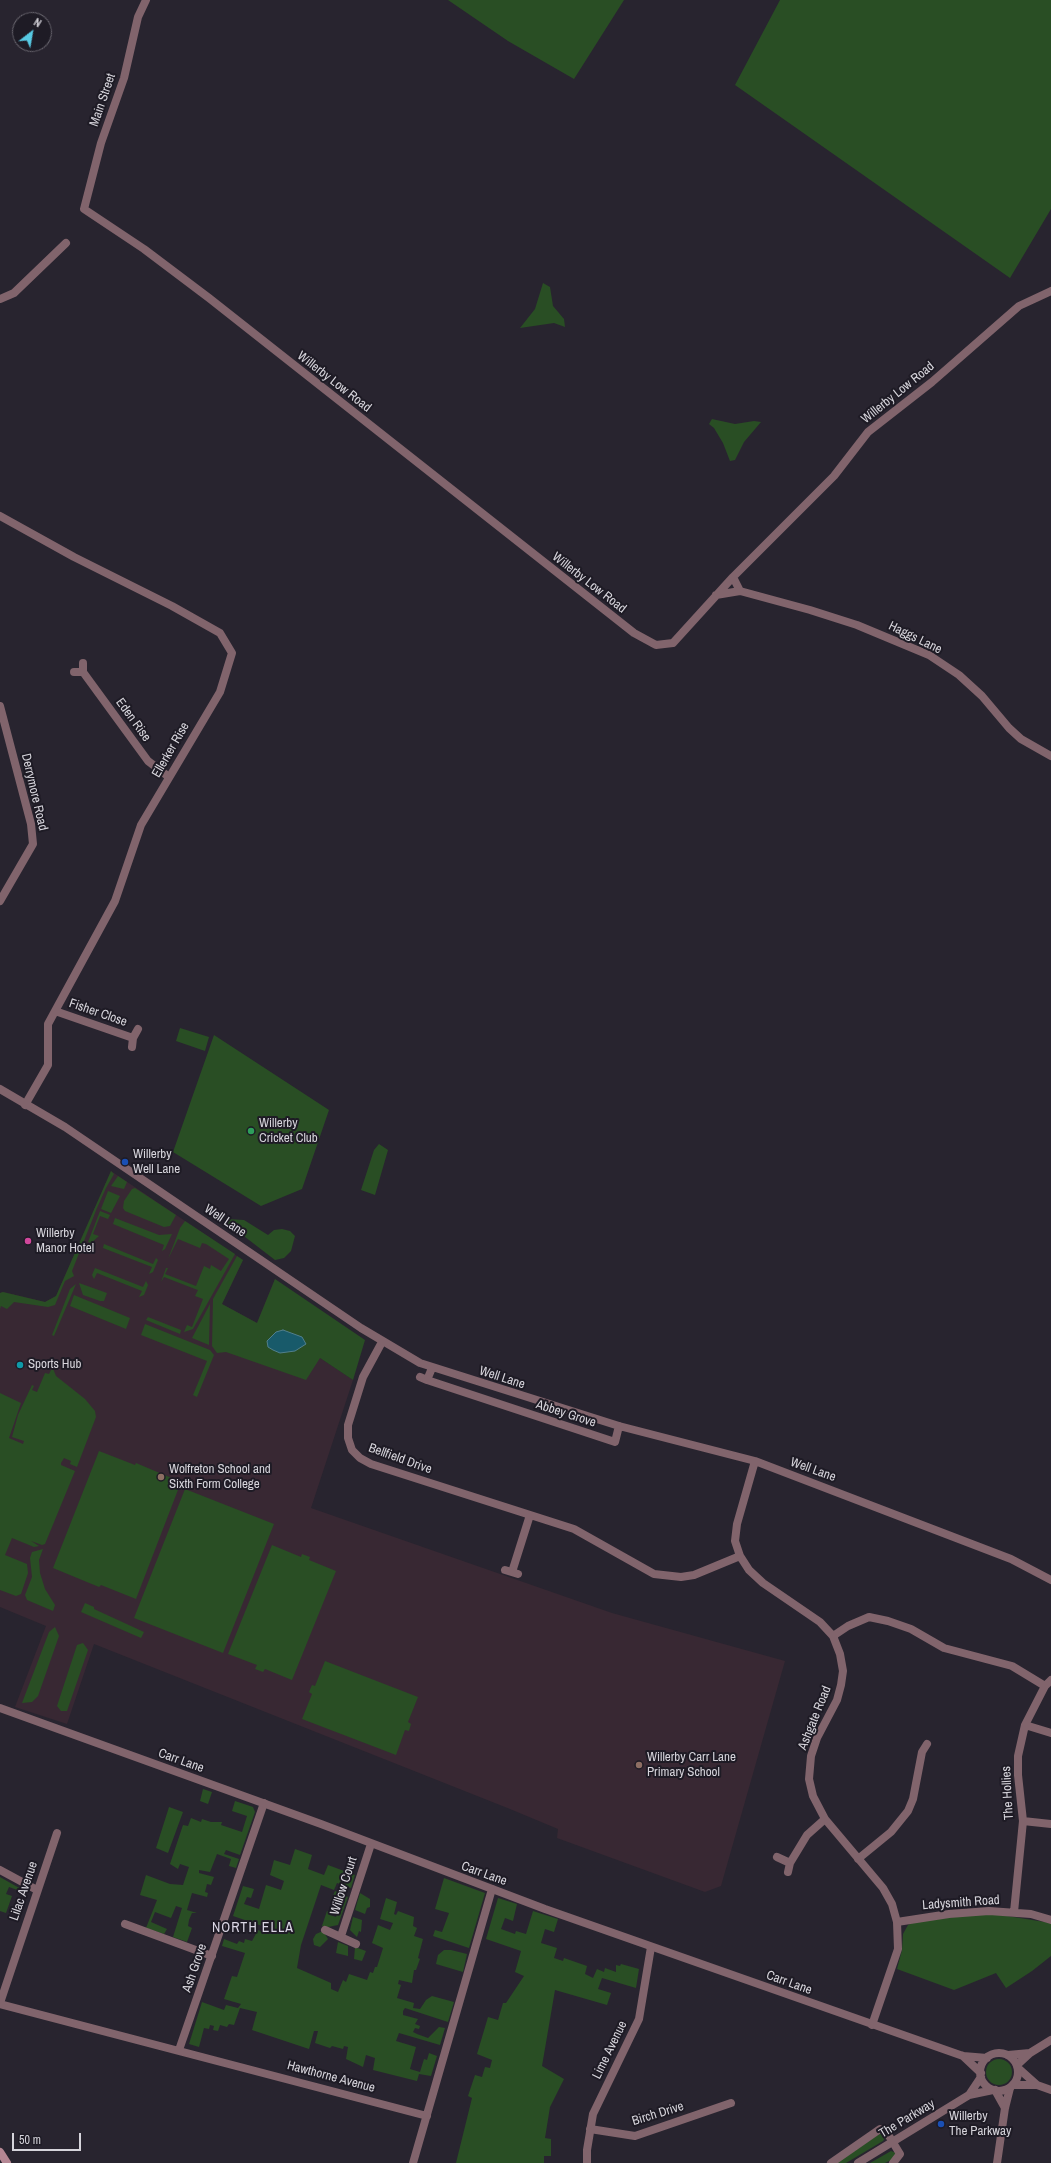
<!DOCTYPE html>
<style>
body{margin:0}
#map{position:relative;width:1051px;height:2163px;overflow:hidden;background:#28242f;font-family:"Archivo Narrow",sans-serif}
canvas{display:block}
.north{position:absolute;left:12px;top:12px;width:40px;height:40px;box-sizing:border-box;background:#1e1b25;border:1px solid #68656e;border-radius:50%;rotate:31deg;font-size:11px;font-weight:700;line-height:16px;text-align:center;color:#d6d4db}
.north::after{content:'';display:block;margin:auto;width:14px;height:18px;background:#57c9e3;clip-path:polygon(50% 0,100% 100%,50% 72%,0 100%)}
.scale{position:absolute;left:12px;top:2133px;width:69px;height:18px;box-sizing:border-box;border:2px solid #d6d4db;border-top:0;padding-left:5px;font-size:12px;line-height:14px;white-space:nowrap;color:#d6d4db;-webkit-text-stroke:3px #1e1b25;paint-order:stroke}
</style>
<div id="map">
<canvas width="1051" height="2163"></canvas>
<div class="north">N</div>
<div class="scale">50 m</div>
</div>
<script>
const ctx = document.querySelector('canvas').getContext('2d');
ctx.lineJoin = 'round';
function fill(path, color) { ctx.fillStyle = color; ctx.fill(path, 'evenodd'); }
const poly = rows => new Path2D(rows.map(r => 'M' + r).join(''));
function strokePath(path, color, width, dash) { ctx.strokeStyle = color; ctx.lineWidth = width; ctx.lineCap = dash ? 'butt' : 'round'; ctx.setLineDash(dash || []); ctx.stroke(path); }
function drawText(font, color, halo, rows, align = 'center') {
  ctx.font = font + ' "Archivo Narrow",sans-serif'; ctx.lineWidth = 4; ctx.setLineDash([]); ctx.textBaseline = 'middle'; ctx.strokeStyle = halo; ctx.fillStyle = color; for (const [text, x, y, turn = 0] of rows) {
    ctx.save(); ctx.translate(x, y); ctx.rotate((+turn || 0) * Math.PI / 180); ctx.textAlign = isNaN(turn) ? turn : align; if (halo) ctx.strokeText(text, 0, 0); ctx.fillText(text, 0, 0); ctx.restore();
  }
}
const education = poly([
 [111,1171,243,1260,222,1304,257,1323,275,1279,320,1358,353,1380,311,1508,612,1613,785,1661,721,1886,705,1892,557,1838,558,1829,510,1809,94,1644,67,1724,15,1707,46,1626,0,1607,0,1293,3,1292,45,1302,56,1296]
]);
const green = poly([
 [448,0,624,0,574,79,508,41],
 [780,0,1051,0,1051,209,1010,278,735,85],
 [543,283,550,287,553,306,564,319,565,327,554,323,520,328,535,309],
 [712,419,735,424,754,421,761,422,744,442,735,460,730,461,723,443,714,428,709,424],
 [180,1028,209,1037,205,1051,176,1041],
 [214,1035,329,1110,302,1189,261,1206,173,1152],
 [379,1144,388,1150,375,1195,361,1190,374,1150],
 [111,1171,114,1174,106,1188,97,1208,72,1271,74,1276,65,1281,55,1305,48,1307,14,1302,7,1309,1,1306,0,1309,0,1293,3,1292,45,1302,56,1296],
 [118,1176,127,1182,124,1189,111,1186],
 [135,1188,176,1215,170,1226,164,1227,125,1211,123,1208,124,1201,132,1189],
 [108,1191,120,1196,111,1213,101,1209],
 [100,1211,110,1215,108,1219,100,1216,93,1234,99,1236,91,1243,88,1242],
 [115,1218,159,1235,172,1234,165,1249,162,1251,164,1245,113,1224],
 [227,1219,244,1220,268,1235,274,1230,282,1229,290,1231,295,1236,291,1251,284,1258,275,1260,236,1230,228,1227,225,1224],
 [185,1221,235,1254,193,1329,184,1332,187,1325,192,1327,203,1299,195,1296,198,1290,195,1289,164,1277,161,1282,166,1268,168,1268,165,1274,196,1286,204,1266,210,1269,211,1265,221,1271,229,1259,206,1244,202,1243,200,1248,178,1239,168,1259,180,1228],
 [104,1244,153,1264,156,1258,158,1260,153,1272,149,1274,152,1267,103,1248],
 [237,1256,243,1260,222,1304,257,1323,275,1279,365,1340,353,1380,320,1358,306,1380,226,1352,217,1353,212,1346,213,1299],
 [95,1268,143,1287,146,1281,148,1285,144,1295,139,1297,142,1291,97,1273,94,1279,92,1275],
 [79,1283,107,1293,104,1301,100,1301,83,1295],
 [76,1284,54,1336,52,1335,70,1289],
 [74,1295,130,1318,126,1329,70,1306],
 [210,1304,209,1345,192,1338],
 [148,1317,181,1330,180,1334,146,1320],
 [145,1324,210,1350,214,1355,197,1397,193,1395,207,1361,141,1335],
 [49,1365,52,1366,56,1376,85,1399,95,1411,96,1417,77,1467,70,1464,71,1461,64,1458,61,1463,61,1465,75,1471,45,1544,42,1545,31,1541,39,1546,34,1547,12,1538,5,1555,27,1564,28,1573,21,1594,16,1596,0,1590,0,1393,21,1403,9,1438,23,1444,24,1441,12,1437,18,1415,32,1385,34,1386,32,1390,37,1392,45,1373,49,1374,52,1368],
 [99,1451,135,1465,136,1463,181,1482,136,1599,101,1585,99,1587,53,1568],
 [185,1489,274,1524,223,1653,134,1618],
 [272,1545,301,1557,302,1554,310,1557,309,1560,336,1571,292,1680,265,1669,263,1672,255,1669,257,1665,228,1654],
 [43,1549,39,1560,40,1573,45,1589,55,1605,53,1611,27,1600,25,1595,32,1577,30,1558,32,1552],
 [85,1603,94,1607,94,1609,144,1632,141,1638,81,1612],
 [55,1627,59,1636,38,1696,32,1702,22,1703,49,1632],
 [83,1643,88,1650,67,1711,61,1711,57,1706,77,1645],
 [325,1661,418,1697,408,1722,411,1724,409,1731,405,1730,396,1755,302,1719,312,1694,309,1692,312,1685,315,1686],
 [203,1789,212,1792,208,1804,200,1801],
 [235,1801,253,1807,255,1812,240,1855,226,1850,224,1854,239,1859,236,1868,229,1866,231,1859,217,1854,210,1872,199,1870,199,1873,214,1877,211,1885,207,1884,205,1892,208,1893,207,1897,192,1893,187,1910,197,1913,192,1913,189,1920,188,1926,192,1928,187,1942,173,1937,182,1908,176,1906,171,1918,155,1912,151,1922,167,1929,164,1934,146,1928,157,1900,140,1895,146,1875,170,1884,183,1885,189,1867,180,1864,178,1869,170,1864,183,1825,188,1826,191,1818,201,1822,202,1819,211,1822,222,1822,221,1825,242,1832,247,1816,232,1811],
 [169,1807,183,1812,168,1853,156,1848],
 [295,1849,312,1855,308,1869,324,1875,328,1865,355,1875,351,1888,337,1883,334,1890,321,1885,301,1945,297,1968,331,1983,331,1989,338,1992,343,1980,346,1982,349,1974,367,1980,370,1972,373,1973,375,1967,377,1967,383,1948,372,1943,378,1925,390,1930,393,1923,380,1919,386,1898,397,1902,394,1914,396,1915,398,1911,414,1917,413,1926,417,1928,414,1936,423,1939,418,1958,420,1959,416,1970,414,1970,412,1983,399,1980,398,1984,401,1985,397,1998,414,2003,413,2008,420,2009,426,2000,432,1996,454,2002,448,2022,405,2008,403,2011,403,2015,418,2019,415,2024,420,2026,419,2029,415,2028,413,2032,417,2034,428,2038,439,2027,445,2028,440,2045,399,2033,396,2041,416,2047,410,2069,420,2072,424,2059,427,2060,429,2053,437,2056,431,2076,419,2074,417,2081,373,2070,375,2058,366,2055,363,2067,346,2059,348,2047,344,2046,343,2049,332,2046,330,2048,315,2043,318,2031,314,2031,309,2049,252,2030,257,2012,240,2008,234,2025,229,2024,227,2027,220,2025,218,2031,213,2030,214,2026,210,2025,209,2029,204,2028,199,2047,189,2044,202,2002,224,2010,226,2005,238,2008,241,2004,224,1999,232,1976,237,1977,245,1953,222,1946,224,1939,237,1944,239,1941,244,1943,245,1939,252,1941,258,1930,266,1933,268,1928,233,1916,243,1886,254,1889,251,1898,247,1897,244,1904,259,1909,266,1885,281,1890,284,1881,270,1875,274,1860,290,1865],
 [0,1877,21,1889,20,1891,9,1887,6,1894,12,1896,6,1913,0,1911],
 [444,1878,485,1893,469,1948,433,1936,435,1930,442,1932,449,1913,435,1909],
 [335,1891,348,1897,338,1925,328,1927,322,1926,327,1911,331,1913,330,1915,336,1917,341,1903,331,1900],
 [360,1893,370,1899,370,1907,367,1908,365,1914,355,1910],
 [498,1898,517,1904,513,1921,505,1918,501,1929,515,1934,516,1931,526,1934,533,1911,558,1919,554,1932,545,1929,541,1943,557,1948,554,1958,563,1961,564,1958,587,1966,585,1974,593,1978,597,1969,604,1972,605,1968,616,1972,616,1965,620,1966,621,1964,639,1969,636,1988,602,1978,598,1989,611,1993,607,2005,555,1990,542,2066,564,2079,550,2107,545,2138,551,2139,551,2156,544,2156,544,2163,456,2163,472,2098,468,2096,475,2075,482,2077,485,2067,490,2068,492,2060,477,2054,488,2017,498,2020,503,2003,506,2003,524,1976,515,1972,521,1951,486,1939],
 [971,1915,1001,1915,1051,1923,1051,1956,1032,1971,1006,1988,996,1973,954,1990,897,1969,902,1950,903,1934,908,1925,914,1922],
 [353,1917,362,1920,361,1932,359,1931,357,1937,350,1930],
 [323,1931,328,1939,320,1947,314,1945,313,1939,316,1934],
 [338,1942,348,1946,348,1956,336,1953],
 [355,1947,366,1951,362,1961,354,1959],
 [444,1950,451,1950,467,1954,463,1972,436,1964,438,1955],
 '986 2072a13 13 0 1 1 26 0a13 13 0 1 1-26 0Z',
 [881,2133,885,2138,883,2141,846,2163,836,2163],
 [891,2151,896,2153,893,2159,885,2163,870,2163]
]);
const water = poly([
 [283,1330,302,1337,306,1344,295,1351,280,1353,273,1350,268,1347,267,1341,276,1332,283,1330]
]);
const minor = poly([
 [146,0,138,17,124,78,101,143,84,209,144,249,209,298,634,633,656,645,673,643,733,577,834,476,868,432,932,382,1019,306,1051,291],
 [0,299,14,293,66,243],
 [0,516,74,557,172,606,220,633,232,653,220,692,141,825,115,901,48,1024,48,1065,25,1105],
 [733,577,740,591,810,610,857,625,929,655,959,675,982,696,1009,728,1021,739,1051,756],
 [716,595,740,591],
 [74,672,83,672,83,663],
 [83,672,148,761,169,777],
 [0,706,31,824,33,844,0,901],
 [55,1011,133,1038],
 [132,1047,133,1038,138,1029],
 [0,1089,65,1127,361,1328,420,1363,619,1426,755,1461,1011,1559,1051,1580],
 [382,1342,363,1377,348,1425,348,1438,352,1450,360,1458,371,1464,574,1529,654,1574,681,1577,694,1575,740,1556],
 [432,1368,427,1380,615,1442,619,1426],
 [420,1377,427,1380],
 [755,1461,737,1524,735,1541,740,1556,749,1570,763,1583,820,1622,833,1636,840,1654,843,1671,841,1685,837,1700,817,1738,811,1756,809,1779,813,1796,825,1819,883,1888,892,1904,897,1922,898,1949,872,2025],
 [505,1570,518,1574],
 [512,1572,530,1515],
 [833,1636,848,1626,869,1617,888,1621,911,1629,944,1648,1012,1666,1045,1686],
 [1025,1725,1051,1733],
 [1023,1821,1051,1824],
 [777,1857,790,1863],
 [858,1859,891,1832,908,1811,913,1799,922,1752,927,1744],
 [0,1870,37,1890],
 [788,1872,790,1863,807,1835,825,1819],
 [1014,1912,1023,1821,1018,1775,1018,1756,1025,1725,1045,1686,1051,1680],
 [897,1922,949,1914,989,1911,1031,1914,1051,1920],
 [125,1924,212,1956],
 [325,1930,356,1944],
 [341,1936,371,1844],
 [0,2003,57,1833],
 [0,2004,427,2116],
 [179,2050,264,1803],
 [1008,2055,1030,2053],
 [1017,2065,1030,2053,1051,2040],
 [1018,2068,1037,2085,1051,2090],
 [1013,2085,1037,2085],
 [995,2090,1005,2108],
 [590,2129,635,2136,731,2103],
 [413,2163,492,1889],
 [587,2163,587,2150,593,2114,639,2019,651,1947],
 [831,2163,880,2129,885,2131,889,2136,900,2154,893,2163],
 [997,2163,1005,2108,1010,2088]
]);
const tertiary = poly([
 [0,1708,321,1824,545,1909,963,2056,987,2058],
 '980 2072a19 19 0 1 1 38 0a19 19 0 1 1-38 0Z',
 [963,2056,981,2073],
 [969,2095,981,2077],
 [858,2163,969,2095,993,2090]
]);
const secondary = poly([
 [0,2152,7,2163]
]);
const markers = [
 [251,1131,4,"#2e9e5b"],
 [125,1162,4,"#1a4fb4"],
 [28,1241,4,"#d1479c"],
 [20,1365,4,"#0f9aa8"],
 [161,1477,4,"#8d6e63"],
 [639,1765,4,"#8d6e63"],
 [941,2124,4,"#1a4fb4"]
];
const streetNames = [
 ["Main Street",103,100,-71],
 ["Willerby Low Road",334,382,38],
 ["Willerby Low Road",898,393,-39],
 ["Willerby Low Road",589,583,38],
 ["Haggs Lane",915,638,26],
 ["Eden Rise",133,720,54],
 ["Ellerker Rise",171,750,-60],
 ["Derrymore Road",34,792,77],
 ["Fisher Close",98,1013,19],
 ["Well Lane",225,1221,34],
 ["Well Lane",502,1378,18],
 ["Abbey Grove",566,1414,18],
 ["Bellfield Drive",400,1459,20],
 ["Well Lane",813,1470,20],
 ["Ashgate Road",815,1718,-68],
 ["Carr Lane",181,1761,20],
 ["The Hollies",1008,1793,-93],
 ["Carr Lane",484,1874,20],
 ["Willow Court",344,1886,-72],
 ["Lilac Avenue",24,1891,-71],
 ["Ladysmith Road",961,1903,-4],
 ["Ash Grove",195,1968,-71],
 ["Carr Lane",789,1983,20],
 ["Lime Avenue",610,2050,-64],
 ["Hawthorne Avenue",331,2077,15],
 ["Birch Drive",658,2114,-17],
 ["The Parkway",907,2119,-31]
];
const poiNames = [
 ["Willerby",259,1124],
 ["Cricket Club",259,1139],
 ["Willerby",133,1155],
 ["Well Lane",133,1170],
 ["Willerby",36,1234],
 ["Manor Hotel",36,1249],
 ["Sports Hub",28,1365],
 ["Wolfreton School and",169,1470],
 ["Sixth Form College",169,1485],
 ["Willerby Carr Lane",647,1758],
 ["Primary School",647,1773],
 ["Willerby",949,2117],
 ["The Parkway",949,2132]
];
const neighbourhoodNames = [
 ["NORTH ELLA",253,1928]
];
fill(education, '#382833');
fill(green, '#294e24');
fill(water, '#185a6a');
strokePath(water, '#517f8c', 1);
strokePath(minor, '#81646c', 8);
strokePath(tertiary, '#81646c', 8);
strokePath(secondary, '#b58794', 8);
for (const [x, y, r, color] of markers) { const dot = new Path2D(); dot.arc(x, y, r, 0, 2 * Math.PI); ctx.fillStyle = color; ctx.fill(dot); strokePath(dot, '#1e1b25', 1.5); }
drawText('13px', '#d6d4db', '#1e1b25', streetNames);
drawText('13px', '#d6d4db', '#1e1b25', poiNames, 'left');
ctx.letterSpacing = '1px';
drawText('14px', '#dad6e4', '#1e1b25', neighbourhoodNames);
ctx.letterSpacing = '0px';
</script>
